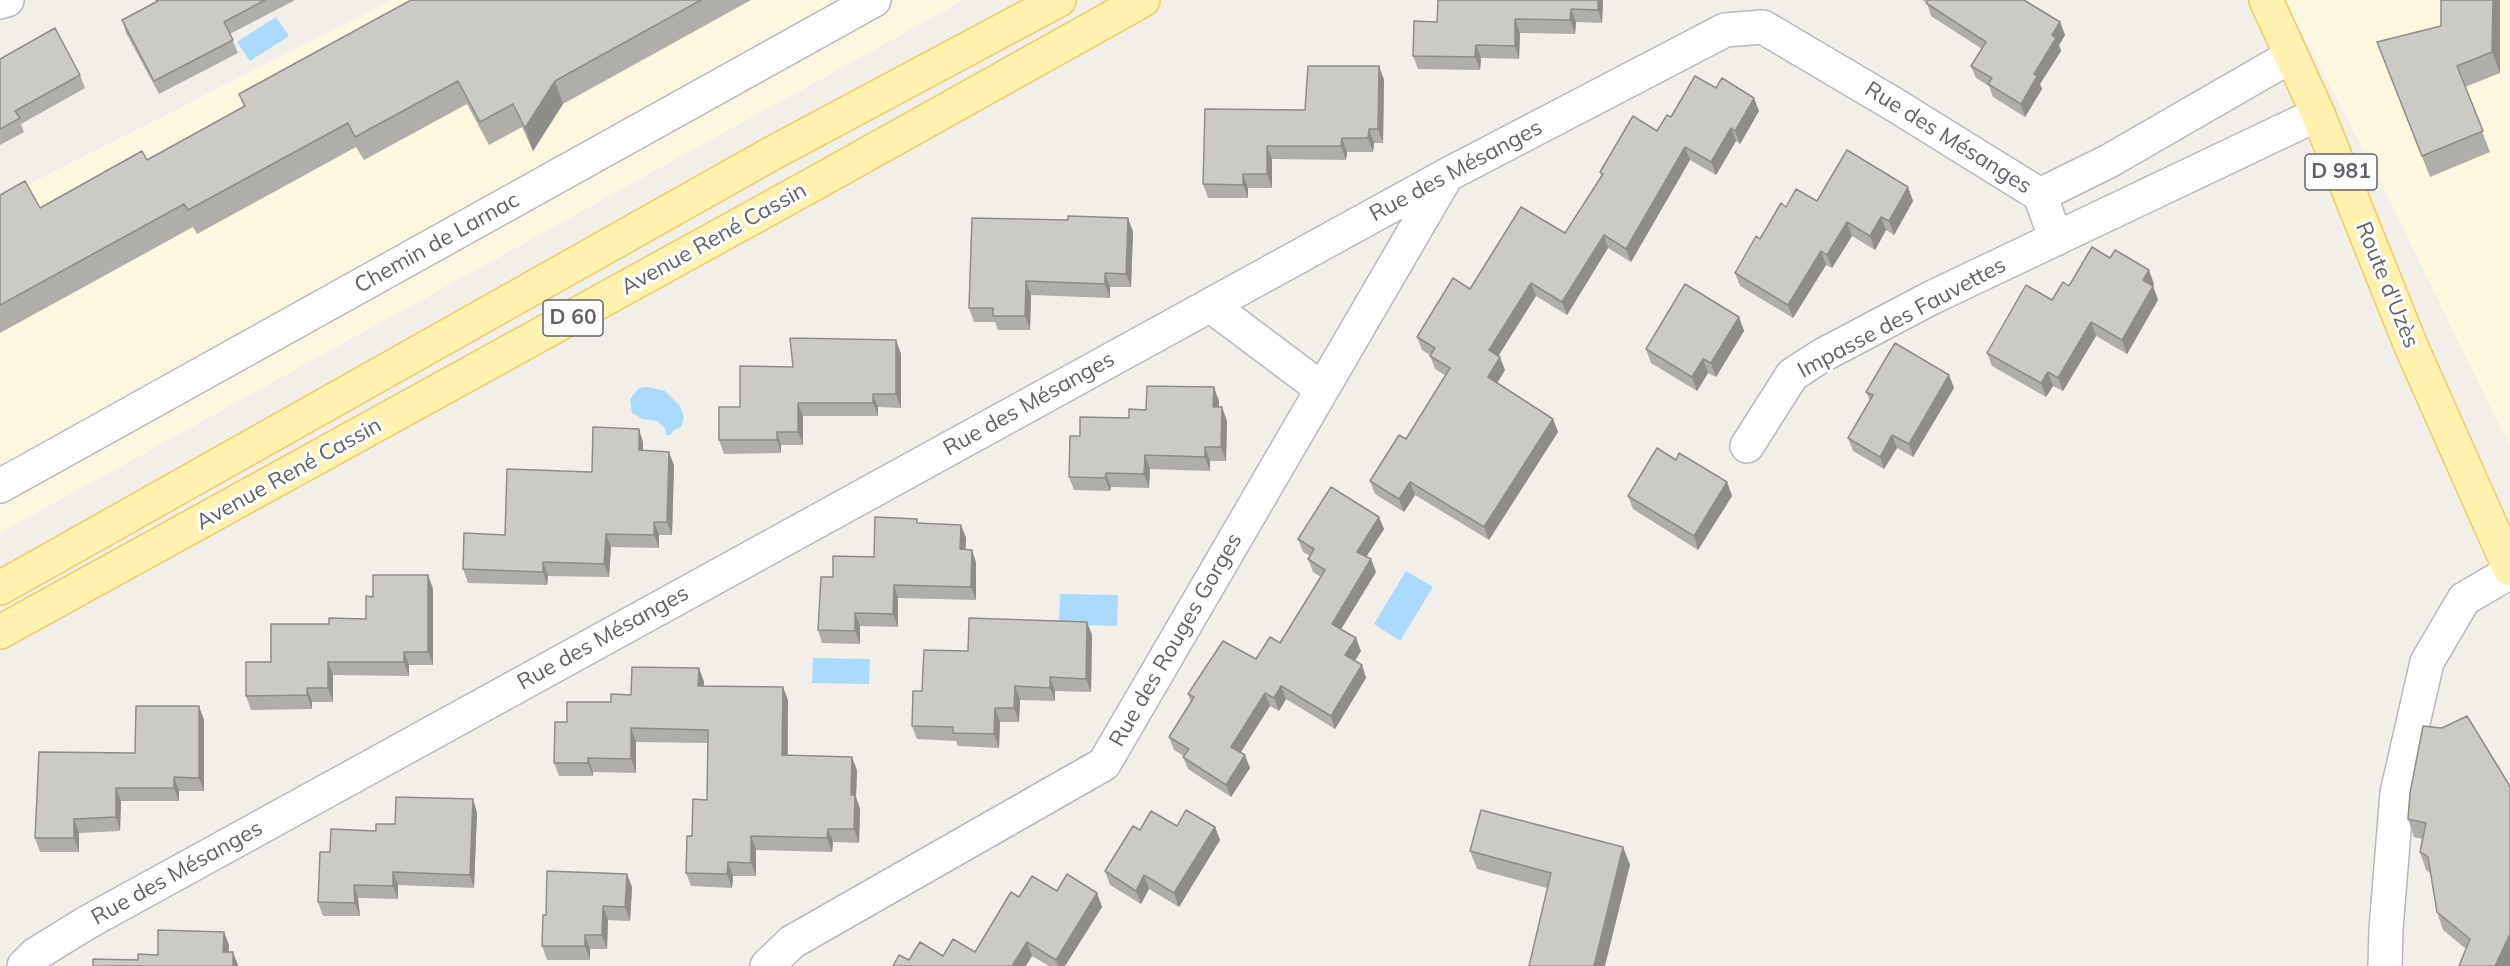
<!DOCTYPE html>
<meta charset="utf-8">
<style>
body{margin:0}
canvas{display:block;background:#f1efe8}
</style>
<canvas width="2510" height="966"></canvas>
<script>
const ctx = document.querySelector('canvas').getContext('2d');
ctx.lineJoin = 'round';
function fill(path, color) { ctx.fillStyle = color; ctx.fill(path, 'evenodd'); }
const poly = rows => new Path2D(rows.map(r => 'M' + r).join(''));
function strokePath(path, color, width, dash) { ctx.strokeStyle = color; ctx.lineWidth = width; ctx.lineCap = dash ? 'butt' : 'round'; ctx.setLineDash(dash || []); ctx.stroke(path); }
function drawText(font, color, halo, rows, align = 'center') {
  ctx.font = font + ' Mulish,sans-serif'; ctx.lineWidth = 6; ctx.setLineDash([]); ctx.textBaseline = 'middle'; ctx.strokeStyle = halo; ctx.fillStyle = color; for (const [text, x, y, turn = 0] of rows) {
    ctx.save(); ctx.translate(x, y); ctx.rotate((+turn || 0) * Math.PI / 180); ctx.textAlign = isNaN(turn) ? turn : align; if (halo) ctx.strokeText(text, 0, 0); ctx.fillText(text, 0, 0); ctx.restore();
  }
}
const commercial = poly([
 [392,0,964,0,0,533,0,199],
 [2285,0,2510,0,2510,447,2387,195]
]);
const water = poly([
 [276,17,289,36,250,61,237,42],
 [647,387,665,391,680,406,684,417,681,427,674,430,670,435,666,435,665,428,657,421,643,419,632,413,630,400,633,395,639,388],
 [1406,571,1433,587,1400,641,1374,624],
 [1060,594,1118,595,1117,626,1059,624],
 [813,658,870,659,869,684,812,683]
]);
const minor = poly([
 [0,2,7,0],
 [2040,195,2109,161,2291,56],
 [1210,305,1322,389],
 [1747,446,1792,375,1821,356,1931,298,2318,114],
 [0,486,874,0],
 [24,966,36,954,88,922,1447,175,1725,30,1763,27,1895,105,2040,195,2056,239],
 [767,966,792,942,1104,764,1447,175],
 [2385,966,2386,929,2397,793,2427,662,2464,599,2510,572]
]);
const primary = poly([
 [2266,0,2318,114,2411,346,2510,569],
 [0,588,769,155,1059,0],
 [0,632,819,181,1143,0]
]);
const wall = poly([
 [155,0,295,0,230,34,238,53,159,94,126,33,122,20,156,2],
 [411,0,751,0,563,104,533,151,522,127,489,145,467,104,364,160,356,147,197,234,193,227,0,333,0,195,40,208,147,160,244,107,239,94],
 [1603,0,1602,23,1576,22,1575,34,1520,33,1519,59,1481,58,1480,70,1418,69,1413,56,1437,22],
 [1922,0,2024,0,2060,22,2065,35,2059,45,2061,51,2040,84,2042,89,2025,117,1993,97,1989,86,1976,78,1971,66,1982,49,1931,16,1927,3],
 [2441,0,2500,0,2500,73,2465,87,2490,152,2430,177,2377,42,2441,26],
 [0,59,80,75,85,88,21,124,24,132,0,145],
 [1379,66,1384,80,1383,143,1374,143,1373,152,1347,152,1346,160,1272,159,1272,188,1248,188,1248,198,1208,198,1203,184,1305,110],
 [1716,88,1759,111,1740,144,1736,141,1716,175,1690,160,1631,262,1608,248,1567,315,1536,296,1498,356,1505,370,1497,383,1553,419,1558,432,1489,540,1415,495,1404,512,1375,494,1370,481,1406,439,1446,376,1435,369,1430,355,1422,350,1417,337,1470,289,1565,233,1601,176,1600,172,1657,131,1671,117],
 [1908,187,1913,201,1894,235,1886,230,1875,250,1852,236,1832,268,1826,265,1793,318,1740,286,1735,273,1786,207],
 [1128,218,1133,232,1131,287,1110,287,1110,298,1031,295,1030,330,998,330,995,322,974,322,969,308,1068,220],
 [2154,284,2153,286,2158,300,2127,354,2096,336,2063,391,2053,386,2046,397,1992,366,1987,353,2069,286],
 [1739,317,1744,331,1716,377,1708,373,1697,391,1651,363,1646,349],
 [896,340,901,354,901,408,878,407,878,416,803,416,803,445,781,445,781,453,724,454,719,440,740,407,793,367],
 [1949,375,1954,388,1913,457,1897,448,1884,469,1853,451,1848,438,1870,401,1866,392],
 [1219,401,1219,407,1227,421,1226,461,1210,461,1210,471,1150,469,1149,488,1111,487,1110,491,1074,490,1069,477,1080,436,1129,418,1146,410],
 [643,442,643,451,674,465,672,535,659,535,659,548,611,547,609,577,548,576,547,585,468,583,463,569,505,535,592,472],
 [1676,460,1727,482,1732,496,1698,550,1633,509,1628,496],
 [1379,517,1384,529,1366,557,1371,559,1376,572,1341,629,1361,651,1355,661,1362,665,1366,678,1335,729,1286,699,1279,711,1270,706,1240,752,1250,768,1231,797,1188,769,1183,757,1184,756,1174,750,1169,737,1191,702,1188,694,1256,659,1280,643,1321,577,1313,572,1308,559,1310,556,1303,552,1298,539],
 [919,523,961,525,966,538,965,550,972,550,976,563,976,600,898,598,898,627,860,626,860,644,822,643,818,630,833,577,874,557],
 [428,575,433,589,433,665,409,665,409,676,333,675,333,702,312,702,312,709,251,710,246,696,271,662,329,624,366,619,373,597],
 [1087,622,1092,635,1091,692,1055,691,1055,701,1020,700,1019,722,1000,722,999,748,958,746,956,741,917,739,912,726,922,691,968,651],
 [699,668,704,682,703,686,783,687,788,700,788,755,857,770,856,797,860,809,859,843,833,842,832,852,756,850,756,876,733,876,732,888,691,886,686,873,692,836,707,800,708,743,636,742,636,773,593,772,593,776,559,776,554,763,567,722],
 [204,720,204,791,179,791,179,801,121,801,120,831,79,833,79,852,40,852,35,838,135,753],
 [2410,793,2510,966,2466,949,2443,930,2437,912,2430,873,2426,870,2420,852,2422,839,2414,837,2408,819],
 [477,812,474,888,398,885,398,899,358,898,360,916,323,916,318,902,330,852,376,831,395,824],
 [1177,826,1215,827,1220,840,1179,907,1149,889,1141,904,1110,885,1105,871,1140,830],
 [1623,847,1630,865,1547,888,1477,869,1470,851],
 [632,887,630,921,608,920,607,949,590,949,590,960,547,960,542,946],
 [1057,891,1097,893,1102,907,1065,966,1049,966,1032,956,909,960,975,952,1019,897]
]);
const shadedWall = poly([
 [1598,0,1603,0,1602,23,1598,10],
 [2493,0,2500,0,2500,73,2492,52],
 [1571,9,1576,22,1575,34,1570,20],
 [1515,19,1520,33,1519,59,1515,46],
 [2060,22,2065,35,2059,45,2061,51,2040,84,2042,89,2025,117,2021,104,2052,35],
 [1476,45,1481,58,1480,70,1475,57],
 [1379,66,1384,80,1383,143,1378,129],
 [555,81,563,104,533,151,525,128],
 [1754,98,1759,111,1740,144,1735,131],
 [1731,128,1736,141,1716,175,1711,162],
 [1369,129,1374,143,1373,152,1368,138],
 [1342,138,1347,152,1346,160,1341,146],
 [1267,146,1272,159,1272,188,1267,174],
 [1685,147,1690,160,1631,262,1626,249],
 [1243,174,1248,188,1248,198,1243,185],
 [1908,187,1913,201,1894,235,1889,221],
 [1881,217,1886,230,1875,250,1870,236],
 [1128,218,1133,232,1131,287,1126,274],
 [1847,222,1852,236,1832,268,1827,255],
 [1604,235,1608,248,1567,315,1562,302],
 [1821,251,1826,265,1793,318,1788,305],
 [2149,270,2154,284,2148,294,2143,280],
 [1105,273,1110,287,1110,298,1105,284],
 [1026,281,1031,295,1030,330,1025,316],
 [1531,283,1536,296,1494,363,1489,350],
 [2153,286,2158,300,2127,354,2122,340],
 [1739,317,1744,331,1716,377,1711,363],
 [2091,322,2096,336,2063,391,2058,378],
 [896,340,901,354,901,408,896,394],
 [1500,357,1505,370,1493,390,1488,377],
 [1703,359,1708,373,1697,391,1692,377],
 [2048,372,2053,386,2046,397,2041,383],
 [1949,375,1954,388,1913,457,1909,444],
 [1214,387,1219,401,1218,421,1213,407],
 [873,394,878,407,878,416,873,403],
 [798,403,803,416,803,445,798,432],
 [1222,407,1227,421,1226,461,1221,447],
 [1553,419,1558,432,1489,540,1484,527],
 [639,429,643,442,643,464,639,450],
 [777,432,781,445,781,453,777,440],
 [1892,435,1897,448,1884,469,1880,457],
 [1205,447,1210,461,1210,471,1205,457],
 [669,452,674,465,672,535,667,522],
 [1145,455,1150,469,1149,488,1144,474],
 [1106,473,1111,487,1110,491,1105,478],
 [1410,482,1415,495,1404,512,1399,499],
 [1727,482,1732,496,1698,550,1694,536],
 [1379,517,1384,529,1361,565,1357,552],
 [654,522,659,535,659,548,654,535],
 [961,525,966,538,965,563,960,549],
 [606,534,611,547,609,577,604,564],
 [972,550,976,563,976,600,971,587],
 [1371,559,1376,572,1337,636,1332,624],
 [543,562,548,576,547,585,543,572],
 [428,575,433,589,433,665,428,652],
 [894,585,898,598,898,627,893,614],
 [855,613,860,626,860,644,855,631],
 [1087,622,1092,635,1091,692,1086,679],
 [1356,638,1361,651,1350,668,1345,655],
 [404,652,409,665,409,676,404,662],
 [328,662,333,675,333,702,328,688],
 [1362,665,1366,678,1335,729,1331,716],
 [699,668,704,682,703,700,698,686],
 [1050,677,1055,691,1055,701,1050,688],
 [1015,686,1020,700,1019,722,1014,708],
 [1281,686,1286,699,1279,711,1274,698],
 [783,687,788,700,787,769,782,755],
 [307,688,312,702,312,709,307,695],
 [1265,693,1270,706,1236,760,1231,747],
 [199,706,204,720,204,791,199,778],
 [995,708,1000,722,999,748,994,734],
 [631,728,636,742,636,773,631,759],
 [1245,755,1250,768,1231,797,1226,785],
 [852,757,857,770,856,797,860,809,859,843,854,829,851,795],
 [588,758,593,772,593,776,588,763],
 [174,777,179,791,179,801,174,788],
 [116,788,121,801,120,831,116,817],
 [473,799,477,812,474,888,470,875],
 [74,819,79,833,79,852,74,838],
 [1215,827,1220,840,1179,907,1174,893],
 [828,829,833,842,832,852,827,838],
 [751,836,756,850,756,876,751,863],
 [1623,847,1630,865,1605,966,1594,966],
 [728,862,733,876,732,888,727,874],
 [393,872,398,885,398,899,393,886],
 [627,874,632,887,630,921,625,907],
 [1144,875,1149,889,1141,904,1136,891],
 [354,885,358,898,360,916,355,903],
 [1097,893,1102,907,1065,966,1058,966,1056,960],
 [603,906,608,920,607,949,602,935],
 [224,932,229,945,228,965,223,952],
 [2510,934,2510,966,2495,966],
 [585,935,590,949,590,960,585,946],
 [1027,942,1032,956,1026,966,1012,966],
 [233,952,238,965,238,966,233,966]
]);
const building = poly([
 [158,0,265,0,224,22,233,40,154,81,122,20,158,1,158,0],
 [411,0,701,0,555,81,525,128,513,104,480,122,458,81,355,137,348,123,188,210,184,204,0,305,0,195,25,181,40,208,142,151,147,160,245,106,239,94,411,0],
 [1438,0,1598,0,1598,10,1571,9,1570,20,1515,19,1515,46,1476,45,1475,57,1413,56,1414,21,1437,22,1438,0],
 [1928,0,2024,0,2060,22,2052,35,2056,38,2034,74,2037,76,2021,104,1988,84,1992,78,1971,66,1986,42,1926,3,1928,0],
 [2441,0,2493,0,2492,52,2457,66,2483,131,2422,156,2377,42,2441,26,2441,0],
 [55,28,80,75,15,111,20,118,0,129,0,59,55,28],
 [1308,66,1379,66,1378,129,1369,129,1368,138,1342,138,1341,146,1267,146,1267,174,1243,174,1243,185,1203,184,1205,109,1305,110,1308,66],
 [1695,76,1716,88,1722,78,1754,98,1735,131,1731,128,1711,162,1685,147,1626,249,1604,235,1562,302,1531,283,1489,350,1500,357,1488,377,1553,419,1484,527,1410,482,1399,499,1370,481,1399,435,1406,439,1450,368,1430,356,1435,348,1417,337,1453,278,1470,289,1521,207,1565,233,1603,174,1600,172,1633,116,1657,131,1667,115,1671,117,1695,76],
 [1847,150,1908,187,1889,221,1881,217,1870,236,1847,222,1827,255,1821,251,1788,305,1735,273,1756,236,1760,239,1781,203,1786,207,1796,189,1817,201,1847,150],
 [1068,216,1128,218,1126,274,1105,273,1105,284,1026,281,1025,316,993,316,993,308,969,308,972,218,1068,220,1068,216],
 [2092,247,2110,258,2115,250,2149,270,2143,280,2153,286,2122,340,2091,322,2058,378,2048,372,2041,383,1987,353,2026,285,2052,300,2063,282,2069,286,2092,247],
 [1685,284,1739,317,1711,363,1703,359,1692,377,1646,349,1685,284],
 [790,338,896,340,896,394,873,394,873,403,798,403,798,432,777,432,777,440,719,440,719,407,740,407,740,366,793,367,790,338],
 [1895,343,1949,375,1909,444,1892,435,1880,457,1848,438,1873,395,1866,392,1895,343],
 [1147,386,1214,387,1213,407,1222,407,1221,447,1205,447,1205,457,1145,455,1144,474,1106,473,1105,478,1069,477,1070,436,1080,436,1080,417,1129,418,1129,409,1146,410,1147,386],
 [593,427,639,429,639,450,669,452,667,522,654,522,654,535,606,534,604,564,543,562,543,572,463,569,464,533,505,535,507,469,592,472,593,427],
 [1657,448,1676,460,1679,453,1727,482,1694,536,1628,496,1657,448],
 [1331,487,1379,517,1357,552,1371,559,1332,624,1356,638,1345,655,1362,665,1331,716,1281,686,1274,698,1265,693,1231,747,1245,755,1226,785,1183,757,1189,749,1169,737,1194,697,1188,694,1223,641,1256,659,1270,637,1280,643,1325,570,1308,559,1314,549,1298,539,1331,487],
 [875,517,917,519,917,523,961,525,960,549,972,550,971,587,894,585,893,614,855,613,855,631,818,630,821,577,833,577,833,556,874,557,875,517],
 [373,575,428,575,428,652,404,652,404,662,328,662,328,688,307,688,307,695,246,696,246,662,271,662,271,624,329,624,329,618,366,619,366,596,373,597,373,575],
 [969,618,1087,622,1086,679,1050,677,1050,688,1015,686,1014,708,995,708,994,734,953,733,953,727,912,726,913,691,922,691,924,650,968,651,969,618],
 [632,667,699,668,698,686,783,687,782,755,852,757,851,795,855,795,854,829,828,829,827,838,751,836,751,863,728,862,727,874,686,873,687,836,692,836,693,799,707,800,708,730,631,728,631,759,588,758,588,763,554,763,555,722,567,722,567,702,611,702,611,694,631,695,632,667],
 [136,706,199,706,199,778,174,777,174,788,116,788,116,817,74,819,74,838,35,838,39,752,135,753,136,706],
 [2467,716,2508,783,2510,788,2510,934,2495,966,2459,966,2470,939,2437,912,2428,857,2420,852,2426,823,2408,819,2410,793,2423,726,2442,728,2467,716],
 [396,797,473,799,470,875,393,872,393,886,354,885,355,903,318,902,320,852,330,852,331,829,376,831,376,824,395,824,396,797],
 [1186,810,1215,827,1174,893,1144,875,1136,891,1105,871,1133,826,1140,830,1151,811,1177,826,1186,810],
 [1481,810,1623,847,1594,966,1529,966,1551,873,1470,851,1481,810],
 [547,871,627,874,625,907,603,906,602,935,585,935,585,946,542,946,543,915,546,915,547,871],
 [1067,874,1097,893,1056,960,1027,942,1012,966,893,966,899,955,909,960,920,942,943,956,953,939,975,952,1011,892,1019,897,1032,876,1057,891,1067,874],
 [158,930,224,932,223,952,233,952,233,966,93,966,93,959,138,960,138,954,158,955,158,930]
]);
const shields = [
 [2341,172,72],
 [573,318,60]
];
const shieldNames = [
 ["D 981",2341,172],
 ["D 60",573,318]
];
const streetNames = [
 ["Rue des Mésanges",1948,138,32],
 ["Rue des Mésanges",1456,171,-28],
 ["Avenue René Cassin",714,239,-29],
 ["Chemin de Larnac",437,243,-29],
 ["Route d'Uzès",2387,285,68],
 ["Impasse des Fauvettes",1902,318,-28],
 ["Rue des Mésanges",1029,404,-29],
 ["Avenue René Cassin",289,474,-29],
 ["Rue des Mésanges",603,638,-29],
 ["Rue des Rouges Gorges",1176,640,-60],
 ["Rue des Mésanges",177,873,-29]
];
fill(commercial, '#fef7e0');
fill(water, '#aadaff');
strokePath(minor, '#b5b8bc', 36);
strokePath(primary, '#f2c960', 36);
strokePath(minor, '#fff', 33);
strokePath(primary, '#fff2af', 33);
fill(wall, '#afaea9');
fill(shadedWall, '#8f8d8a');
fill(building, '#cccac5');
strokePath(building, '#8f8d8a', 1.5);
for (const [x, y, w] of shields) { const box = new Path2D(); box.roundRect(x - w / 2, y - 18, w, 36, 4.5); ctx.fillStyle = '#fff'; ctx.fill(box); strokePath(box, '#5f6368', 1.5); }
drawText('bold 21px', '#5f6368', null, shieldNames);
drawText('22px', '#5f6368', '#fff', streetNames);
</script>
